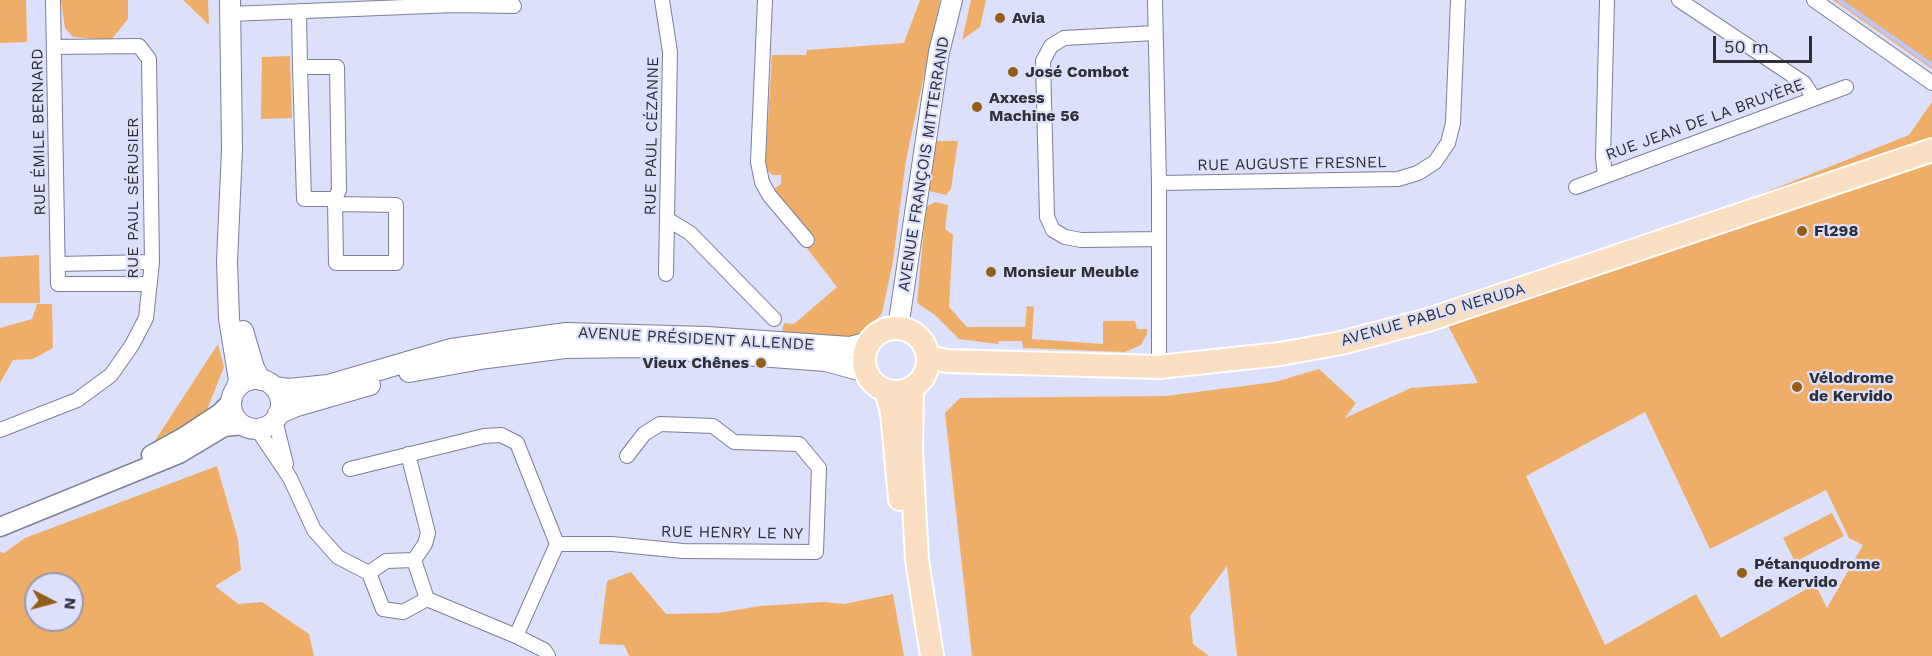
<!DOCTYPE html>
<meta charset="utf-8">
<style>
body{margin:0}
#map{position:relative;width:1932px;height:656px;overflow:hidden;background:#dde0fb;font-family:"Work Sans",sans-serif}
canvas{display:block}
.north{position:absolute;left:24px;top:572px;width:60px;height:60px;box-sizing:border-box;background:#dde0fb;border:2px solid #9799ad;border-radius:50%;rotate:96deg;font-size:16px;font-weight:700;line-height:24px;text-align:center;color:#2d2f39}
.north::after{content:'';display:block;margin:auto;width:21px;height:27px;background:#955e17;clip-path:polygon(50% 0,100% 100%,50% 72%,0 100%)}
.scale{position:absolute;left:1713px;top:36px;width:99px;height:27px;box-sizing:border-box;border:3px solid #2d2f39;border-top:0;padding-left:8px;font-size:18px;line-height:21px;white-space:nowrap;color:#2d2f39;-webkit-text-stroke:4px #dde0fb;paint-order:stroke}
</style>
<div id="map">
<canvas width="1932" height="656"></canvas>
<div class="north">N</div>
<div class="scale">50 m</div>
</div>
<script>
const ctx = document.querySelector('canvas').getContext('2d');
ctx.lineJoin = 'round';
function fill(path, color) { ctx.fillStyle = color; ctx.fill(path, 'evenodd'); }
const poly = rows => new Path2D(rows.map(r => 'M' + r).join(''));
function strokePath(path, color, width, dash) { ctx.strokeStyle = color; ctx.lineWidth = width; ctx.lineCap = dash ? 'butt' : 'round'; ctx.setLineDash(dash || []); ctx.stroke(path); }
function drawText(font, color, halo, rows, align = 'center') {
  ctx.font = font + ' "Work Sans",sans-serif'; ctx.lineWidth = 4.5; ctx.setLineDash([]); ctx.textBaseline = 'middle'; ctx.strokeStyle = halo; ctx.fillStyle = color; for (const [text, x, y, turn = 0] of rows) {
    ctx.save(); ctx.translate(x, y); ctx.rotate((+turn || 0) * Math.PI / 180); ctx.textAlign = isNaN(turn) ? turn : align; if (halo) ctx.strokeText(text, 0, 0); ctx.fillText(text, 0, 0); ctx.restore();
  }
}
const green = poly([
 [0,0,26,0,27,42,0,43],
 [61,0,128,0,128,19,111,40,73,37,65,28],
 [183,0,208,0,209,25],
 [920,0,940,0,906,160,893,261,882,313,866,333,855,338,782,333,784,323,794,324,837,287,806,247,814,241,772,190,781,184,781,175,773,175,765,169,772,55,806,55,807,50,904,43],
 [971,0,986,0,980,27,962,40],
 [1833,0,1932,0,1932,69],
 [290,56,292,118,261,119,262,57],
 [1932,102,1932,656,1237,656,1227,566,1190,616,1193,644,1209,656,972,656,945,413,960,398,1166,396,1275,382,1319,369,1356,403,1345,418,1411,388,1478,383,1445,320,1909,135],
 [1645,412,1710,549,1826,490,1849,538,1863,545,1827,608,1815,584,1721,638,1696,594,1605,645,1526,476],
 [935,141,958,141,951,189,946,195,929,191,927,185],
 [935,202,948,205,945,229,953,235,949,307,967,327,1025,327,1027,306,1034,307,1032,339,1103,344,1103,321,1135,321,1137,329,1147,329,1147,334,1141,345,1125,352,1023,348,1022,341,999,341,998,344,959,339,935,315,917,303,926,207],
 [39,255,40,303,0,303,0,257],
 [37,304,52,304,53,348,33,359,13,360,0,383,0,328,32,319],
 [218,344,224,367,205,415,154,442],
 [217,466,238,539,241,570,215,586,238,604,262,602,309,634,314,656,0,656,0,552,4,553,25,538],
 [36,584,72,584,72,620,36,620],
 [1832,513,1844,536,1795,562,1783,538],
 [631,572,666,614,718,613,760,606,824,602,844,604,893,594,904,656,629,656,624,645,599,644,607,581]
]);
const stream = poly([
 [1839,0,1932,65]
]);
const minor = poly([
 [53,0,58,284,150,284],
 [662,0,670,52,666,274],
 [765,0,758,162,762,182,769,195,807,240],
 [1155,0,1159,183,1159,367],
 [1679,0,1804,83,1813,97],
 [1814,0,1932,83],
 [299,11,300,67],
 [230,14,455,5,514,6],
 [1155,33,1064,38,1051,46,1043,61,1047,217,1053,230,1065,237,1081,240,1159,239],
 [300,67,337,67,339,190,335,199,304,199,300,67],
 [1605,175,1603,158,1607,0],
 [1159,183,1398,179,1418,173,1435,162,1448,143,1453,123,1458,0],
 [1576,187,1846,87],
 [335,199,336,263,396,263,396,205,337,204],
 [667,219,690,233,774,319],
 [58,264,152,262],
 [275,420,286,464],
 [257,429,290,478,314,530,338,557,369,573,383,609,403,612,427,599,414,560,386,561,369,573],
 [0,430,77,400,111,375,132,345,146,318,152,262,149,59,139,46,54,47],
 [408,454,428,533,425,544,414,560],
 [350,469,484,436,501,435,517,443,557,544],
 [557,544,612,544,683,551,816,552,819,468,799,444,734,442,713,426,660,424,644,434,627,456],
 [427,599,516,636,544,650,548,656],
 [516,636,557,544]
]);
const tertiary = poly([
 [151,455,182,438,220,413,232,401],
 [0,527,179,454,224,427,243,425]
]);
const secondary = poly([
 [230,0,232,149,227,262,229,319,239,380,236,389],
 [898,328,939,52,952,0],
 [243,331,254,368,261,380],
 [409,372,487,358,565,348,638,347,826,361,866,372],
 '231 404a25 25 0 1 1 50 0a25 25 0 1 1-50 0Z',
 [274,387,289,389,328,385,451,349,566,333,707,337,850,347,871,341],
 [278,414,294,407,370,385]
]);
const primary = poly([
 '864 360a32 32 0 1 1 64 0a32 32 0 1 1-64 0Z',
 [928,357,947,361,1159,367,1280,354,1341,343,1428,320,1932,150],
 [912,388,911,451,917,560,932,656],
 [886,391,892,412,900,499]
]);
const markers = [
 [1000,18,6,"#955e17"],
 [1013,72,6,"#955e17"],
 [977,107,6,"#955e17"],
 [1802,231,6,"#955e17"],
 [991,272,6,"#955e17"],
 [761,363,6,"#955e17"],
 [1797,387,6,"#955e17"],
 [1742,573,6,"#955e17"]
];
const poiNames = [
 ["Avia",1012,18],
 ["José Combot",1025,72],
 ["Axxess",989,98],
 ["Machine 56",989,116],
 ["Fl298",1814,231],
 ["Monsieur Meuble",1003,272],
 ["Vieux Chênes",749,363,"right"],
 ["Vélodrome",1809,378],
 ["de Kervido",1809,396],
 ["Pétanquodrome",1754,564],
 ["de Kervido",1754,582]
];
const streetNames = [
 ["RUE JEAN DE LA BRUYÈRE",1705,120,-20],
 ["RUE ÉMILE BERNARD",39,132,-91],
 ["RUE PAUL CÉZANNE",652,136,-89],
 ["AVENUE FRANÇOIS MITTERRAND",924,164,-81],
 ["RUE AUGUSTE FRESNEL",1292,164,-1],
 ["RUE PAUL SÉRUSIER",133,198,-90],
 ["AVENUE PABLO NERUDA",1433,315,-16],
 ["AVENUE PRÉSIDENT ALLENDE",696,339,3],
 ["RUE HENRY LE NY",732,533,1]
];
fill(green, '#eeae68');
strokePath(stream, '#bec5fc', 4);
strokePath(minor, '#7c7f97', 16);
strokePath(tertiary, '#7c7f97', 21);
strokePath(secondary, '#7c7f97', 22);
strokePath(primary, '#fff', 26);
strokePath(minor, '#fff', 14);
strokePath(tertiary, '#fff', 18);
strokePath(secondary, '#fff', 20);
strokePath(primary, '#fadfc2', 22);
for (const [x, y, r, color] of markers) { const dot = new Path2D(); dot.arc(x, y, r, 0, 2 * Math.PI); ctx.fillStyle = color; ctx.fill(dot); strokePath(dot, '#dde0fb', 2); }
drawText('bold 16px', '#2d2f39', '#dde0fb', poiNames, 'left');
drawText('16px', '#2d2f39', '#dde0fb', streetNames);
</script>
